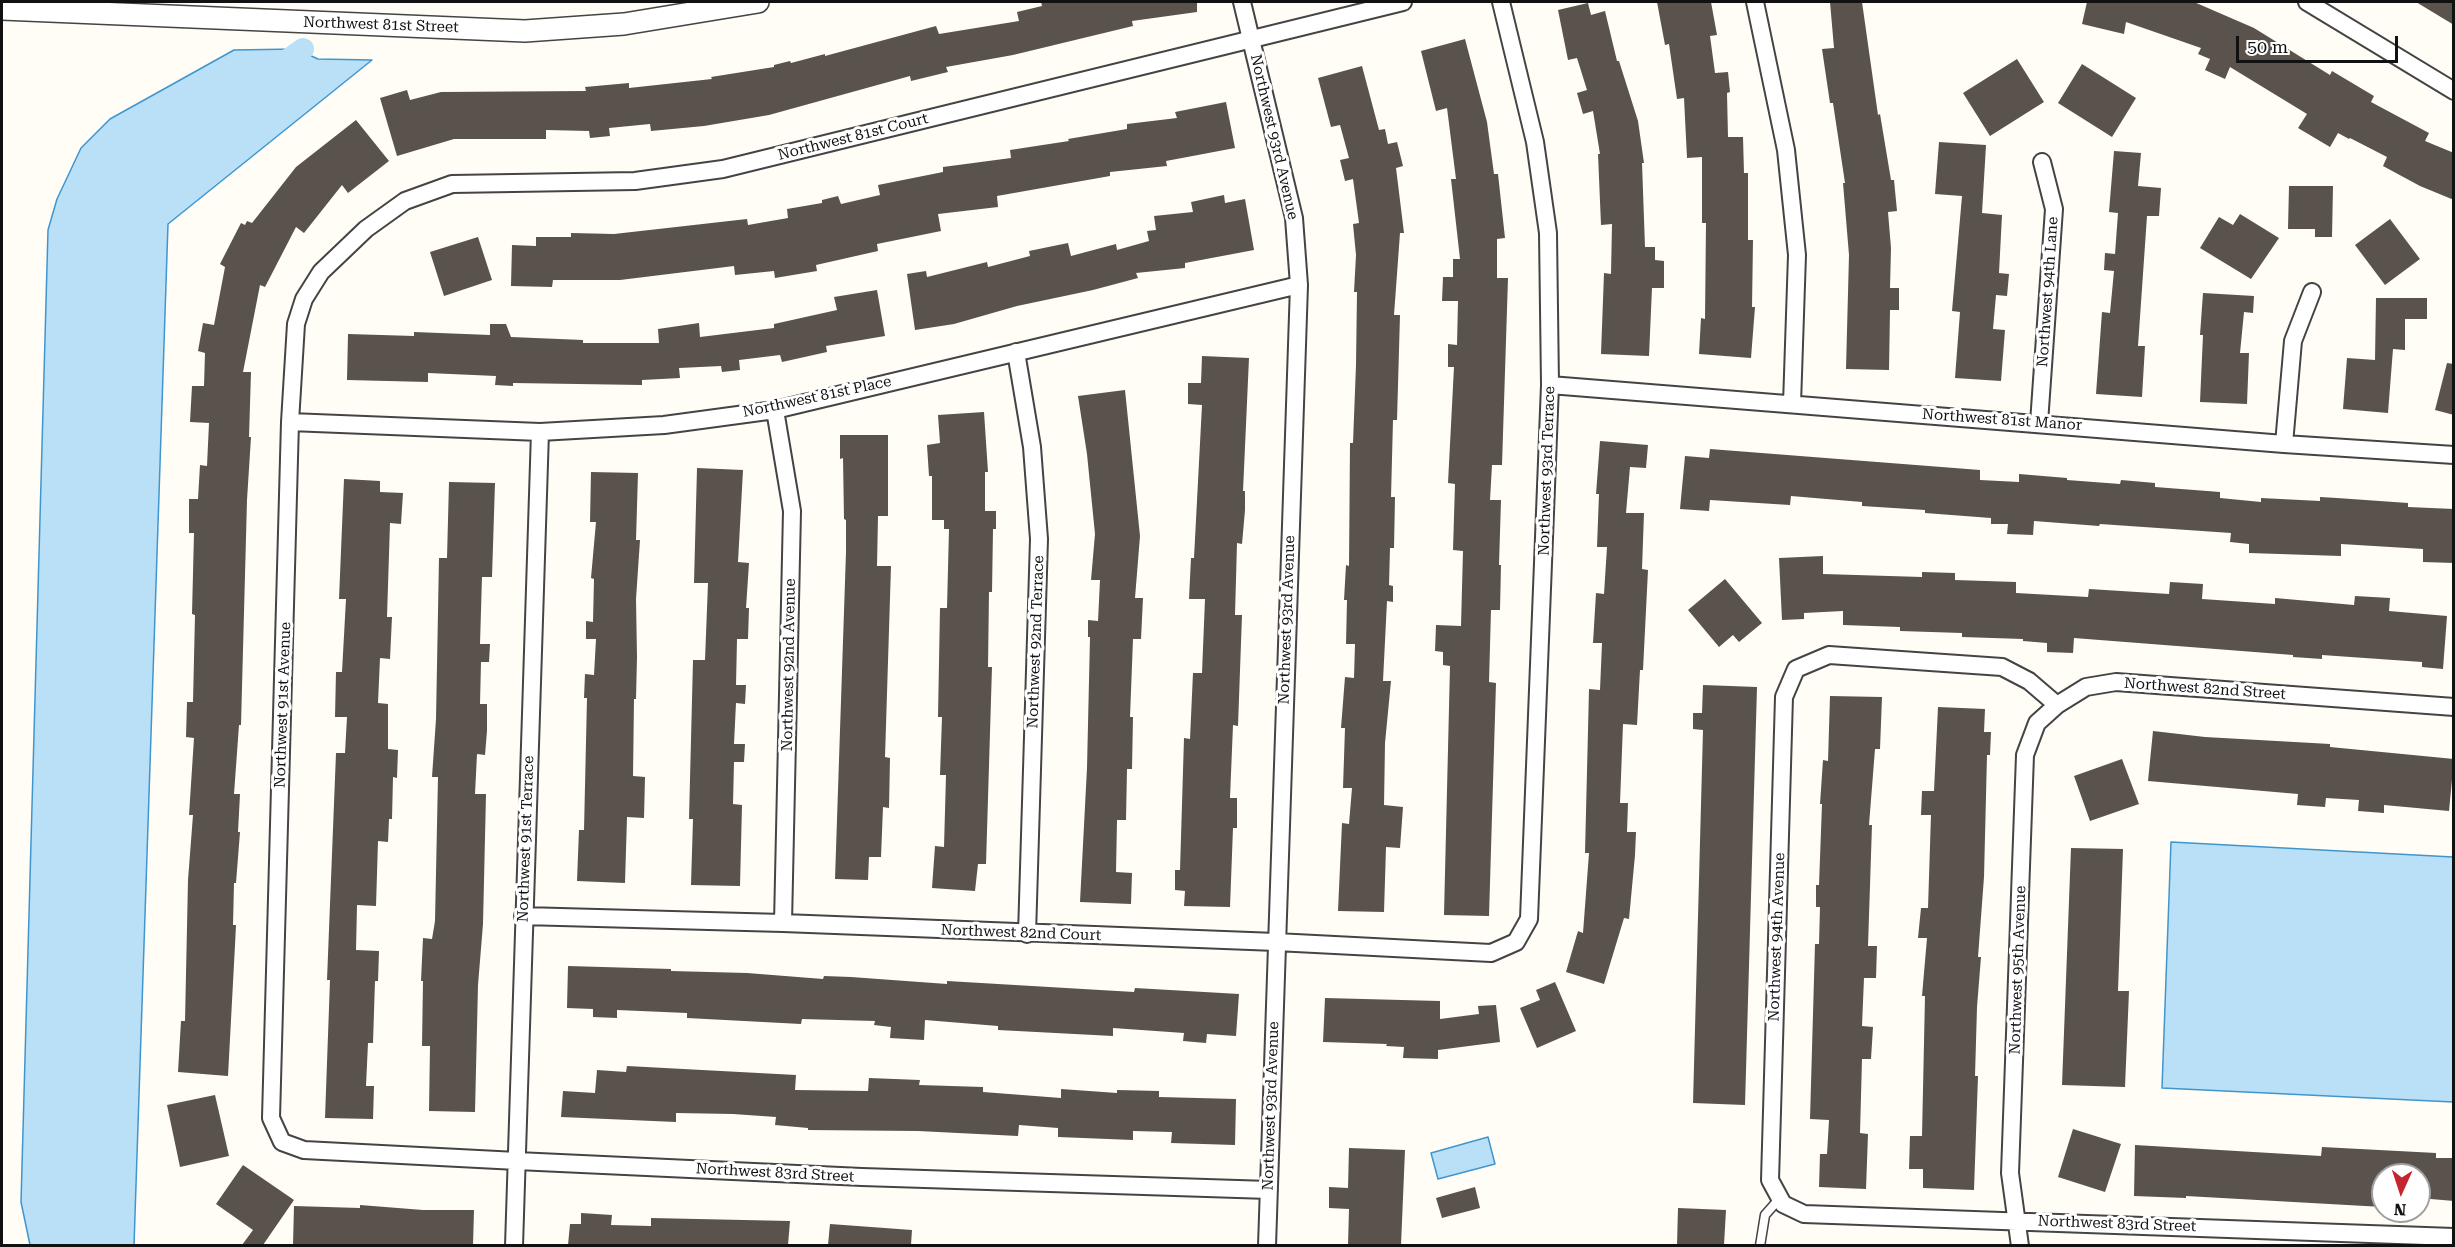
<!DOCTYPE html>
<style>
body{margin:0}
#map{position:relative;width:2455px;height:1247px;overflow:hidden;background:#fffdf5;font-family:"Roboto Serif",serif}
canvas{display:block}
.frame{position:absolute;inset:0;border:3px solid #111;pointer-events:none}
.north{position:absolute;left:2371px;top:1163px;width:60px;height:60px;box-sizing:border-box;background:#fff;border:2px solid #a0a0a0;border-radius:50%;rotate:183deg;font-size:16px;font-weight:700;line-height:24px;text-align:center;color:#111}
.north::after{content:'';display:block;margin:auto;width:21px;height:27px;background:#c4262e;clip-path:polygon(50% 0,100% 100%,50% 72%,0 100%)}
.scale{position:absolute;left:2236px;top:36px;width:162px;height:27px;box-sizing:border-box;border:3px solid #111;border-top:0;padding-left:8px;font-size:18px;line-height:21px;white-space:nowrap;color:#111;-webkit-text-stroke:4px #fff;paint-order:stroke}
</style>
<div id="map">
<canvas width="2455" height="1247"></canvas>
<div class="frame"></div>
<div class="north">N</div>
<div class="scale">50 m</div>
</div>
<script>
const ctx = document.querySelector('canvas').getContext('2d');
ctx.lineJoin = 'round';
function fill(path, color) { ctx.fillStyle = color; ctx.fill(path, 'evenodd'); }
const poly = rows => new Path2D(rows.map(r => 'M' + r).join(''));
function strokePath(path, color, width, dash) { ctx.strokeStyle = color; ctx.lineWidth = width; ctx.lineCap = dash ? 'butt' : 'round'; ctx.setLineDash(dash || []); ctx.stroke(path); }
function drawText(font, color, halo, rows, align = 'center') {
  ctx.font = font + ' "Roboto Serif",serif'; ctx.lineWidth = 6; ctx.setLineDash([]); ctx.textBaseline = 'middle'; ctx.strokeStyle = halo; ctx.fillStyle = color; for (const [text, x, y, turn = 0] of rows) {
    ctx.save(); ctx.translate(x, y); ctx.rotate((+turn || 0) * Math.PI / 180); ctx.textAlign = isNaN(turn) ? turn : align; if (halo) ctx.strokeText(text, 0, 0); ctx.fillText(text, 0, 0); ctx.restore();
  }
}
const water = poly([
 [296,49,318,59,372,60,168,224,134,1245,30,1245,21,1202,48,230,57,199,81,148,110,119,234,50,296,49],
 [2171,842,2453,857,2453,1102,2162,1088,2171,842],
 [1488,1137,1495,1164,1438,1179,1431,1153,1488,1137]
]);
const canal = poly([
 [275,69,303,49]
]);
const building = poly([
 [1041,2,1197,2,1197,12,1132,21,1133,26,1013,55,946,67,948,72,911,81,910,76,769,115,704,126,651,131,650,124,609,128,610,136,590,138,589,131,546,130,546,139,454,139,397,156,380,98,407,90,410,100,441,92,586,91,585,87,629,83,629,88,712,79,711,77,774,67,774,65,790,61,791,63,825,54,825,56,936,26,939,34,1019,21,1017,12,1042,6],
 [1657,2,1711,2,1717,35,1710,36,1715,73,1728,72,1730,92,1727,93,1728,137,1743,137,1744,173,1748,173,1748,240,1753,240,1752,307,1755,307,1751,358,1699,354,1701,318,1705,319,1706,223,1702,223,1702,157,1687,158,1684,98,1677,99,1669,44,1665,45],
 [1830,2,1862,2,1878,115,1880,114,1891,180,1894,180,1897,211,1888,212,1891,248,1890,288,1899,288,1899,310,1890,310,1889,370,1846,369,1849,255,1843,183,1845,183,1833,103,1830,103,1822,49,1834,48],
 [2087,2,2194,2,2254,28,2330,75,2332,71,2374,96,2371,102,2429,133,2425,141,2454,153,2454,200,2420,186,2383,166,2387,157,2350,138,2349,139,2338,133,2330,147,2298,128,2307,114,2230,67,2225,79,2205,70,2210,59,2198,54,2201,48,2126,22,2124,34,2082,24],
 [2416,2,2454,2,2454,25],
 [1588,3,1591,15,1605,11,1617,61,1619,61,1638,121,1644,163,1642,163,1645,247,1655,247,1655,260,1664,261,1664,288,1652,288,1649,356,1601,354,1604,273,1611,274,1612,224,1601,225,1598,154,1600,154,1593,111,1583,114,1577,93,1587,90,1577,58,1568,60,1558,10],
 [1465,39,1487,122,1494,174,1498,174,1505,238,1497,239,1497,278,1508,278,1502,465,1492,465,1490,500,1501,500,1499,565,1501,565,1500,610,1491,610,1489,682,1496,683,1489,916,1444,915,1450,666,1443,665,1443,652,1435,651,1436,625,1461,626,1463,551,1453,550,1455,484,1448,483,1454,367,1448,367,1448,344,1457,345,1458,301,1442,301,1443,277,1453,277,1453,259,1460,259,1451,179,1456,179,1447,108,1436,111,1421,51],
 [2017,59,2044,102,1990,136,1963,93],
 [2082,64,2136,98,2112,137,2058,103],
 [1362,66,1379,130,1385,129,1388,144,1397,142,1403,166,1396,168,1404,233,1400,233,1394,315,1400,315,1397,420,1393,420,1391,497,1395,497,1394,548,1390,548,1389,585,1393,586,1393,602,1387,601,1383,681,1391,681,1385,743,1384,805,1403,807,1400,848,1386,847,1384,912,1338,911,1342,823,1349,824,1352,788,1343,788,1345,728,1341,728,1345,677,1354,678,1355,644,1346,644,1347,600,1344,600,1346,565,1349,566,1350,443,1353,443,1356,365,1357,292,1354,292,1356,255,1353,224,1359,223,1353,179,1345,181,1340,160,1349,158,1340,125,1331,127,1318,78],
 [1226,102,1235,148,1166,161,1167,166,1110,172,1110,176,997,196,998,207,938,214,941,231,877,244,878,251,816,265,817,271,775,278,774,271,735,275,734,266,620,280,553,280,552,287,511,286,512,245,536,246,536,237,571,237,571,233,614,234,747,219,748,225,788,218,787,209,822,203,822,200,838,196,841,204,880,195,878,185,943,172,943,167,1011,158,1010,150,1069,141,1068,139,1127,129,1127,124,1177,118,1175,112],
 [356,120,389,161,348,193,342,185,304,233,296,227,265,287,260,285,243,372,251,372,249,437,251,437,247,500,241,725,239,725,234,794,240,794,238,832,240,832,236,883,234,883,233,925,236,925,235,945,228,1076,178,1072,181,1021,185,1021,188,880,193,815,189,815,194,738,186,737,187,702,193,702,195,615,192,614,194,533,189,533,189,499,198,499,200,465,207,466,209,423,190,422,192,386,204,386,205,353,198,351,203,323,214,325,225,267,220,264,241,223,245,225,247,221,252,223,296,167],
 [1939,142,1986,145,1982,213,2002,215,1999,273,2009,274,2007,296,1996,295,1993,329,2005,330,2001,381,1955,378,1960,312,1952,311,1962,196,1935,194],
 [2114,151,2141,153,2138,186,2161,188,2159,216,2147,216,2138,346,2145,346,2142,397,2096,394,2102,312,2110,313,2114,271,2104,270,2105,253,2115,254,2118,213,2109,212],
 [2289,186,2333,186,2332,237,2315,237,2315,229,2288,229],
 [1224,195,1225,203,1245,199,1254,250,1185,263,1185,268,1136,273,1138,278,1093,290,1017,306,954,324,915,330,907,274,926,271,927,277,987,262,988,267,1030,256,1029,251,1068,243,1071,256,1116,244,1117,250,1149,241,1147,231,1156,230,1154,216,1193,212,1191,202],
 [2240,214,2279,238,2251,279,2200,248,2219,217,2233,225],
 [2390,219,2420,259,2385,285,2355,245],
 [478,237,492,280,444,296,430,252],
 [877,290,885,336,826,346,827,352,782,362,780,355,739,360,740,370,722,372,721,366,679,368,680,378,642,380,642,385,513,383,513,386,495,385,496,376,428,373,428,382,347,380,348,334,414,336,414,332,490,335,490,324,506,324,511,337,583,340,583,343,659,343,658,329,699,323,700,337,774,328,774,324,837,310,834,297],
 [2203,293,2254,296,2253,313,2244,312,2240,353,2249,353,2247,404,2200,402,2203,335,2200,335],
 [2376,298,2427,298,2427,319,2405,319,2405,350,2393,349,2388,413,2343,409,2347,358,2375,360],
 [1202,356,1249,358,1243,491,1245,491,1245,510,1242,544,1237,543,1235,615,1242,615,1238,726,1233,725,1230,798,1237,798,1237,828,1233,828,1230,907,1184,906,1185,891,1175,890,1175,870,1180,870,1184,738,1190,739,1193,673,1202,673,1205,599,1189,599,1191,558,1194,558,1202,405,1188,404,1188,383,1201,383],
 [2447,363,2454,364,2454,415,2435,410],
 [1125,390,1140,536,1135,598,1143,598,1141,639,1133,639,1130,717,1133,717,1132,769,1127,769,1126,820,1117,820,1116,872,1132,873,1131,904,1080,902,1087,768,1090,637,1088,637,1088,620,1098,621,1100,580,1091,580,1095,534,1087,454,1078,396],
 [984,412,988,472,985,472,985,511,996,511,996,529,993,529,992,592,989,592,988,667,992,667,986,864,978,864,975,891,932,888,935,846,944,847,946,775,940,775,942,717,938,717,940,608,947,608,949,529,944,529,944,520,932,520,932,476,929,476,927,445,940,443,938,415],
 [840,435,888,435,888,516,878,516,877,566,891,566,885,757,890,758,889,808,883,807,881,857,869,857,868,880,835,879,846,552,846,520,844,519,843,458,840,459],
 [1600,441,1648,445,1646,468,1630,467,1626,513,1644,513,1642,569,1648,570,1643,670,1640,670,1637,725,1623,724,1620,803,1628,803,1627,832,1636,832,1635,855,1629,919,1624,918,1604,984,1566,972,1578,931,1583,933,1589,853,1585,853,1589,689,1600,690,1602,643,1593,643,1596,593,1604,594,1607,547,1597,547,1599,494,1596,494],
 [1710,449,1980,470,1980,480,2019,482,2019,474,2067,478,2067,480,2120,484,2121,480,2155,483,2155,487,2220,492,2220,498,2261,502,2261,498,2320,501,2320,497,2337,498,2408,503,2408,507,2454,509,2454,563,2423,562,2423,549,2341,544,2341,556,2249,553,2249,544,2230,542,2231,533,2100,524,2099,526,2034,521,2033,535,2007,534,2008,524,1991,524,1991,518,1925,513,1925,510,1862,506,1862,502,1791,496,1790,505,1710,500,1709,511,1680,509,1685,456,1709,458],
 [697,468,743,470,738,562,749,563,746,608,749,608,748,639,737,639,736,685,746,685,745,704,736,703,734,744,745,744,744,762,734,762,733,804,742,805,740,886,691,885,693,819,689,819,693,660,705,660,708,583,694,583],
 [591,472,638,473,636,540,640,540,636,599,637,657,636,699,634,699,633,776,645,777,644,818,627,817,625,883,577,881,579,830,584,830,587,698,584,698,585,674,594,675,596,639,586,639,586,621,593,622,594,579,591,578,596,522,590,522],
 [344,479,380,481,380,492,403,493,401,524,390,523,387,617,392,617,390,659,380,658,378,703,388,704,388,749,398,750,397,778,393,777,392,819,389,819,388,842,378,841,376,906,357,905,356,950,379,951,378,981,375,981,373,1043,368,1043,366,1086,374,1086,373,1119,325,1118,330,980,327,980,336,753,345,753,347,717,335,717,336,672,342,672,346,599,339,599],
 [449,482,495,483,492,577,482,577,480,644,490,644,489,662,481,662,480,704,487,704,487,731,485,755,477,754,475,794,486,794,483,924,478,985,475,1112,429,1111,430,1046,422,1046,423,981,421,981,423,938,432,939,435,921,438,777,432,777,436,719,439,558,447,558],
 [1823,556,1823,574,1922,577,1922,572,1955,573,1955,580,2016,582,2016,593,2088,597,2089,589,2169,594,2170,582,2203,584,2202,599,2275,604,2275,598,2354,605,2355,596,2390,598,2389,611,2447,616,2443,669,2422,667,2422,662,2322,655,2322,659,2293,657,2293,655,2074,638,2073,653,2047,652,2047,643,2023,641,2023,639,1962,637,1962,633,1900,631,1900,627,1843,625,1843,611,1804,613,1804,619,1782,620,1779,558],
 [1725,579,1762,623,1739,642,1733,635,1719,647,1688,610],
 [1703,685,1757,687,1745,1105,1693,1103,1703,730,1693,729,1693,713,1702,713],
 [1830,696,1882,697,1880,749,1875,749,1869,825,1872,825,1868,946,1877,946,1876,978,1864,978,1862,1026,1873,1027,1871,1059,1862,1059,1860,1133,1868,1134,1866,1189,1819,1187,1820,1154,1827,1154,1829,1120,1810,1119,1815,944,1819,944,1820,907,1816,907,1816,885,1819,885,1822,804,1820,804,1823,760,1828,761],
 [1938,707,1985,709,1984,732,1991,732,1990,755,1987,755,1984,877,1978,957,1981,957,1977,1007,1975,1076,1978,1076,1974,1190,1923,1188,1923,1169,1909,1169,1910,1136,1922,1136,1925,996,1922,996,1927,938,1918,938,1921,908,1928,908,1931,815,1921,815,1922,791,1934,791],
 [2153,731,2205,737,2330,744,2330,747,2454,759,2449,811,2384,805,2384,813,2358,811,2359,800,2326,798,2325,807,2297,805,2298,794,2148,781],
 [2122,759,2139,804,2090,821,2074,776],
 [2071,848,2123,849,2118,991,2129,991,2125,1087,2062,1085],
 [568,966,671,969,671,971,747,973,823,979,824,976,851,977,947,984,947,981,1134,992,1135,988,1239,994,1236,1036,1207,1034,1206,1043,1183,1041,1184,1033,1113,1028,1113,1036,998,1030,998,1026,925,1020,924,1040,890,1038,891,1027,874,1025,875,1021,802,1019,801,1024,687,1018,687,1013,617,1010,617,1018,593,1017,593,1009,567,1008],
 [1555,982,1576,1031,1537,1048,1520,1008,1540,1000,1536,990],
 [1325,998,1440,1001,1440,1019,1479,1014,1478,1006,1496,1005,1500,1042,1438,1050,1438,1059,1403,1058,1404,1047,1386,1046,1387,1044,1323,1042],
 [627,1066,796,1075,795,1090,868,1091,869,1078,920,1080,919,1085,983,1087,983,1092,1061,1098,1061,1089,1117,1093,1117,1090,1159,1091,1159,1097,1236,1099,1235,1145,1171,1143,1172,1132,1133,1131,1133,1140,1058,1137,1058,1128,1019,1125,1018,1136,918,1131,808,1130,808,1128,775,1125,776,1117,733,1114,676,1113,676,1122,561,1117,563,1091,595,1093,597,1070,626,1072],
 [215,1095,229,1156,180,1167,167,1105],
 [2073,1129,2121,1144,2105,1192,2058,1177],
 [2135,1145,2321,1156,2322,1147,2436,1153,2436,1158,2454,1158,2454,1201,2419,1198,2419,1175,2383,1175,2383,1207,2186,1196,2186,1198,2134,1196],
 [1349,1148,1405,1150,1401,1245,1348,1245,1349,1209,1329,1208,1329,1187,1348,1188],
 [243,1165,294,1200,263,1245,242,1245,253,1230,216,1204],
 [1475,1187,1480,1208,1442,1218,1436,1198],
 [360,1205,423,1210,474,1210,473,1245,293,1245,294,1206,360,1208],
 [1678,1208,1726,1210,1724,1245,1677,1245],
 [581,1213,612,1215,611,1225,651,1226,651,1218,790,1221,788,1245,568,1245,570,1224,581,1224],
 [830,1224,912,1230,911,1245,828,1245]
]);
const service = poly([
 [1760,1246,1765,1215,1780,1198]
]);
const minor = poly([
 [1242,2,1294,218,1299,285,1267,1246],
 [1755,2,1786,150,1797,255,1792,404],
 [2307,2,2454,91],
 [1016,352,1032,447,1039,539,1027,934],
 [1550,385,2284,444,2454,455],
 [775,410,792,511,783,923],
 [290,422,540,432,664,425,775,410,1299,285],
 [2039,423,2054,209,2042,162],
 [2284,444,2293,341,2312,292],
 [2057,705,2029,681,2002,667,1829,655,1796,669,1784,697,1770,1180,1783,1204,1804,1214,2454,1237],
 [523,916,783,923,1276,942,1491,953,1516,942,1529,919,1550,385,1548,233,1535,142,1501,2],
 [1269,1190,862,1177,517,1161,304,1150,282,1142,271,1118,290,422,296,324,304,299,321,272,366,229,405,201,452,184,635,181,723,169,1403,2],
 [514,1246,540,432],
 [2020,1246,2010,1173,2025,755,2037,723,2057,705,2086,687,2116,682,2454,707]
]);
const tertiary = poly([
 [2,9,525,31,624,24,758,2]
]);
const streetNames = [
 ["Northwest 81st Street",381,25,2],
 ["Northwest 81st Court",853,137,-14],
 ["Northwest 93rd Avenue",1274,137,77],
 ["Northwest 94th Lane",2048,292,-86],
 ["Northwest 81st Place",817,397,-12],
 ["Northwest 81st Manor",2002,420,4],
 ["Northwest 93rd Terrace",1547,471,-88],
 ["Northwest 93rd Avenue",1287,620,-88],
 ["Northwest 92nd Terrace",1036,642,-88],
 ["Northwest 92nd Avenue",789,665,-89],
 ["Northwest 82nd Street",2205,689,4],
 ["Northwest 91st Avenue",283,705,-88],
 ["Northwest 91st Terrace",526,839,-88],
 ["Northwest 82nd Court",1021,933,2],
 ["Northwest 94th Avenue",1777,937,-88],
 ["Northwest 95th Avenue",2018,970,-88],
 ["Northwest 93rd Avenue",1271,1106,-88],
 ["Northwest 83rd Street",775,1173,3],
 ["Northwest 83rd Street",2117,1224,2]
];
fill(water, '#b9e0f7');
strokePath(water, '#3f96cf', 1.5);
strokePath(canal, '#b9e0f7', 22);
fill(building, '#5a524d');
strokePath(service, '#444', 11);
strokePath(minor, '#444', 20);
strokePath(tertiary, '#444', 24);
strokePath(service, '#fff', 8);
strokePath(minor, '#fff', 16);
strokePath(tertiary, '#fff', 21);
drawText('15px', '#111', '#fff', streetNames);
</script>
